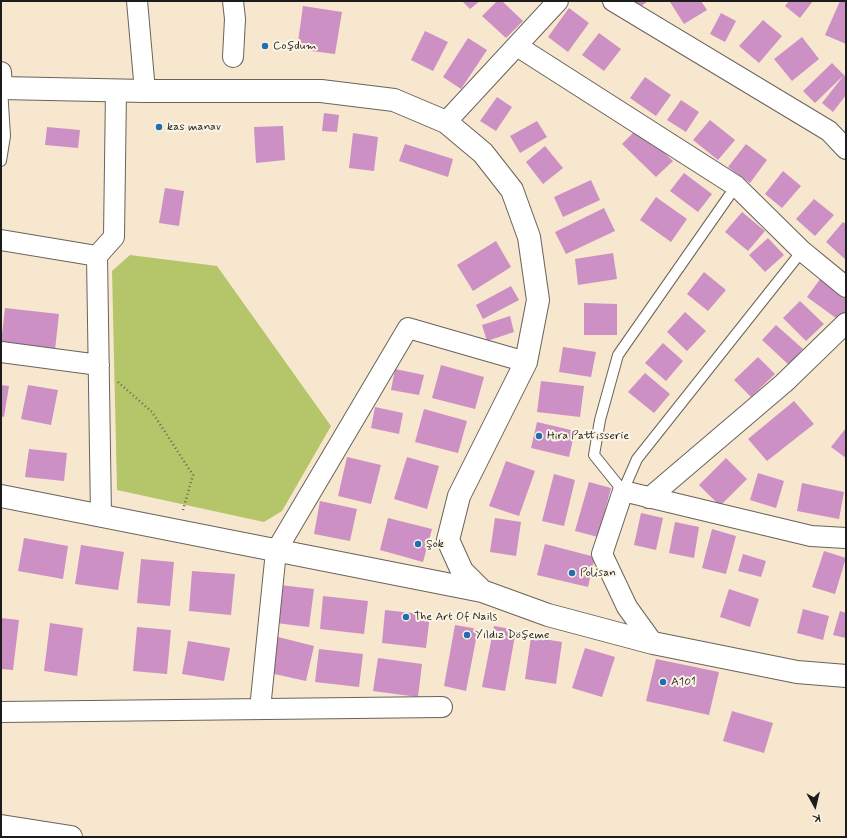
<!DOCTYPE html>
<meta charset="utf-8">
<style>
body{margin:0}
#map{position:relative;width:847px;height:838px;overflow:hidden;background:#f7e7ce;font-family:Mynerve,sans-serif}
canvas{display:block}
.frame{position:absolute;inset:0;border:2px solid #1c1c1c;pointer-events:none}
.north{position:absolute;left:795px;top:786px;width:40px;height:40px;-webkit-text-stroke:3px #fcf5e5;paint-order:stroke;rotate:172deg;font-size:11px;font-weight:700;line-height:16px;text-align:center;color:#1c1c1c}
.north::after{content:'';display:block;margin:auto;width:14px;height:18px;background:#1c1c1c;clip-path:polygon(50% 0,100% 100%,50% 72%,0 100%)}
</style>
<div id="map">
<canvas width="847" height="838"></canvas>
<div class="frame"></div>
<div class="north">K</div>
</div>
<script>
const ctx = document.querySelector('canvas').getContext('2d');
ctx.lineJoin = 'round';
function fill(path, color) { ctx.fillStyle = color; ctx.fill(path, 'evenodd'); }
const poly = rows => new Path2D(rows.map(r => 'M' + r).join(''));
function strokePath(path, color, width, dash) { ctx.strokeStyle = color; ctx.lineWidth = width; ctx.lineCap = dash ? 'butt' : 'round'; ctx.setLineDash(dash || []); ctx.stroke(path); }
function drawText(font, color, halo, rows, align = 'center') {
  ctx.font = font + ' Mynerve,sans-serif'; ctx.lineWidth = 4; ctx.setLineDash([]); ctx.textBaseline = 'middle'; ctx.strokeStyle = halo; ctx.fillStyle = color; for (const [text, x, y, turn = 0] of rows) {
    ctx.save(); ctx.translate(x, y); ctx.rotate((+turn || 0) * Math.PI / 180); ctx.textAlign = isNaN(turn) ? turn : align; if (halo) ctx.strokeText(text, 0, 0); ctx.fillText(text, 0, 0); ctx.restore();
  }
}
const green = poly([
 [130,255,217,266,331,426,282,511,264,522,117,490,112,271]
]);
const building = poly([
 [462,1,480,1,470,9],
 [497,1,502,1,523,21,506,38,482,16],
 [634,1,648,1,640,7],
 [672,1,701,1,707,10,684,24,670,2],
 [789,1,813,1,800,18,785,6],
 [840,1,846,2,846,44,825,35],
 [303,6,342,12,335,54,297,49],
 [569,8,589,23,568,52,548,37],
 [721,13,736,21,725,42,710,34],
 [763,20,782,36,759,63,739,46],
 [425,31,448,42,433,71,411,60],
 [599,33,621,49,604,71,582,55],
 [802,37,819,59,792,81,774,59],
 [468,38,487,50,461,89,443,77],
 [832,63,844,75,815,103,803,91],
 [844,75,846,77,846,95,833,112,822,103],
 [645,77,671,95,656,116,630,98],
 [497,97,512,107,496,131,480,121],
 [681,100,699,112,686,132,667,120],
 [324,113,339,115,337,132,322,131],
 [710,120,735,140,718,160,693,140],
 [537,121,547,137,520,153,510,136],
 [283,126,285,160,256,163,254,127],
 [47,127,80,130,78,148,45,145],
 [638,128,673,161,656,177,622,144],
 [353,133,378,137,374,171,349,168],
 [405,144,453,159,448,177,399,161],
 [746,144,767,160,750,183,728,167],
 [545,146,563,168,543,184,526,162],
 [783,171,801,186,782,208,765,194],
 [684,173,712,194,698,212,670,191],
 [591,180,600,200,563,217,554,197],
 [165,188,184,191,179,226,159,223],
 [656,197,687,219,671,242,640,220],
 [814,199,834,215,815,236,796,219],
 [604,208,615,231,566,254,555,232],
 [742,212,765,231,748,251,725,232],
 [843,222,846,224,846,260,826,242],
 [768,238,784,255,765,272,749,255],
 [496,241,511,267,473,291,457,265],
 [613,253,617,279,578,285,575,259],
 [704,272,726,290,708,311,687,294],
 [821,278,846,296,846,312,840,321,807,297],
 [511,286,519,300,483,319,476,305],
 [800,301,824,324,806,341,783,318],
 [584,303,617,304,617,335,584,335],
 [5,308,59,314,55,350,1,344],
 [685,312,706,331,687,351,667,332],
 [510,316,514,332,487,341,482,325],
 [776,325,803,349,789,365,762,340],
 [663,343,683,361,666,381,645,363],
 [563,347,596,352,591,377,559,372],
 [758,357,775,374,751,397,734,380],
 [441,365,484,377,475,409,432,398],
 [395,369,424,375,419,395,391,390],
 [645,373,670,394,654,413,628,392],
 [541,381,584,386,580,417,537,412],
 [1,385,9,386,4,417,1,416],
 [28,385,58,390,51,425,21,419],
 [794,401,814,424,767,461,748,439],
 [375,407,403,413,399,434,371,428],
 [424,409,467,421,458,453,415,442],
 [537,422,575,431,569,457,531,448],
 [846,428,846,458,831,447],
 [29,449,67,453,64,481,25,477],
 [347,457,381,465,371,504,338,496],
 [407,457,439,466,427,509,394,499],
 [726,458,747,479,720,506,699,485],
 [506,461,535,471,519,516,489,506],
 [758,473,784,481,776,508,750,500],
 [554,474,575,480,564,526,542,521],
 [589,482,611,488,598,537,575,531],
 [802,483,844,492,839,519,797,511],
 [320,501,357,509,350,541,314,534],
 [641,513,663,518,656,550,634,545],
 [388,518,432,529,423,562,380,550],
 [495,518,521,522,516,556,490,552],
 [675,522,699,527,694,558,669,553],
 [712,529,736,536,726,574,702,568],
 [24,538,68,546,63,579,18,571],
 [545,544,595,557,588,587,537,575],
 [81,545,124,552,118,590,75,584],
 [824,551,846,558,835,594,812,587],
 [743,554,766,561,761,577,738,571],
 [141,559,174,562,170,606,137,603],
 [192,571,235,574,231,615,189,611],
 [280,585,314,589,309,627,276,623],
 [729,589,759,599,750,627,720,617],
 [323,596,368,601,364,634,320,629],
 [803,609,829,616,823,640,797,633],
 [385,610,430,615,426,648,382,643],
 [840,611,846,613,846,638,833,635],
 [1,618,19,620,13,670,1,669],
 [50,623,83,628,77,676,44,671],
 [455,625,478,629,466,691,444,686],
 [494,626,516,630,505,691,482,687],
 [137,627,171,630,167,674,133,671],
 [278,637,314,646,306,681,270,673],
 [531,637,562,642,556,684,525,679],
 [188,641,230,648,224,681,182,674],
 [585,648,615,657,602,697,572,688],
 [319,649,363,654,359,687,315,682],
 [378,658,422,664,418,697,373,691],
 [656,659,719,672,709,715,646,701],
 [732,711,773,723,764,753,723,741]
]);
const path = poly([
 [118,382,152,412,193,475,183,510]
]);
const service = poly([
 [1,161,5,136,2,88],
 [736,186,618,355,600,420,594,455,623,491,637,459,802,251]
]);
const minor = poly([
 [137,1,145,91],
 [233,1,235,19,233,57],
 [613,1,829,131,846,149],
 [517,46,736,186,802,251,846,287],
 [1,72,2,88],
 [446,122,558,1],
 [1,240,97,256,101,516],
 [97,256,114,237,116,90],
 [1,352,99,365],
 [649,498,784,383,846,323],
 [653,643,627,607,602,554,623,491,811,536,846,538],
 [260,709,276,551,408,328,526,362],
 [1,712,442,707]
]);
const tertiary = poly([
 [1,88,145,91,321,91,394,100,446,122,483,153,512,190,529,237,538,300,526,362,459,496,448,540,462,571,482,591,548,615,653,643,797,672,846,676],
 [1,496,482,591]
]);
const trunk = poly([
 [1,826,71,837]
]);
const markers = [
 [265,46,4,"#1f6fb2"],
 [159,127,4,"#1f6fb2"],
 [539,436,4,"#1f6fb2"],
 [418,544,4,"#1f6fb2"],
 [572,573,4,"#1f6fb2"],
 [406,617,4,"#1f6fb2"],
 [467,635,4,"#1f6fb2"],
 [663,682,4,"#1f6fb2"]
];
const poiNames = [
 ["Coşdum",273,46],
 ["kas manav",167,127],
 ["Hira Pattisserie",547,436],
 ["Şok",426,544],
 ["Polisan",580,573],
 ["The Art Of Nails",414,617],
 ["Yıldız Döşeme",475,635],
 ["A101",671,682]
];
fill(green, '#b5c66a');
fill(building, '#cc90c4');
strokePath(service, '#69635a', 12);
strokePath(minor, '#69635a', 22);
strokePath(tertiary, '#69635a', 24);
strokePath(trunk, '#69635a', 24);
strokePath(path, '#69635a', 2.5, [1, 3]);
strokePath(service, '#fff', 10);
strokePath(minor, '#fff', 20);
strokePath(tertiary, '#fff', 22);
strokePath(trunk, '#fff', 22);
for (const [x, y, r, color] of markers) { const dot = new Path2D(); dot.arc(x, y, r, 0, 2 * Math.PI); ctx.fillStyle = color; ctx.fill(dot); strokePath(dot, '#fcf5e5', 1.5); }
drawText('12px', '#1c1c1c', '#fcf5e5', poiNames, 'left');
</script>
